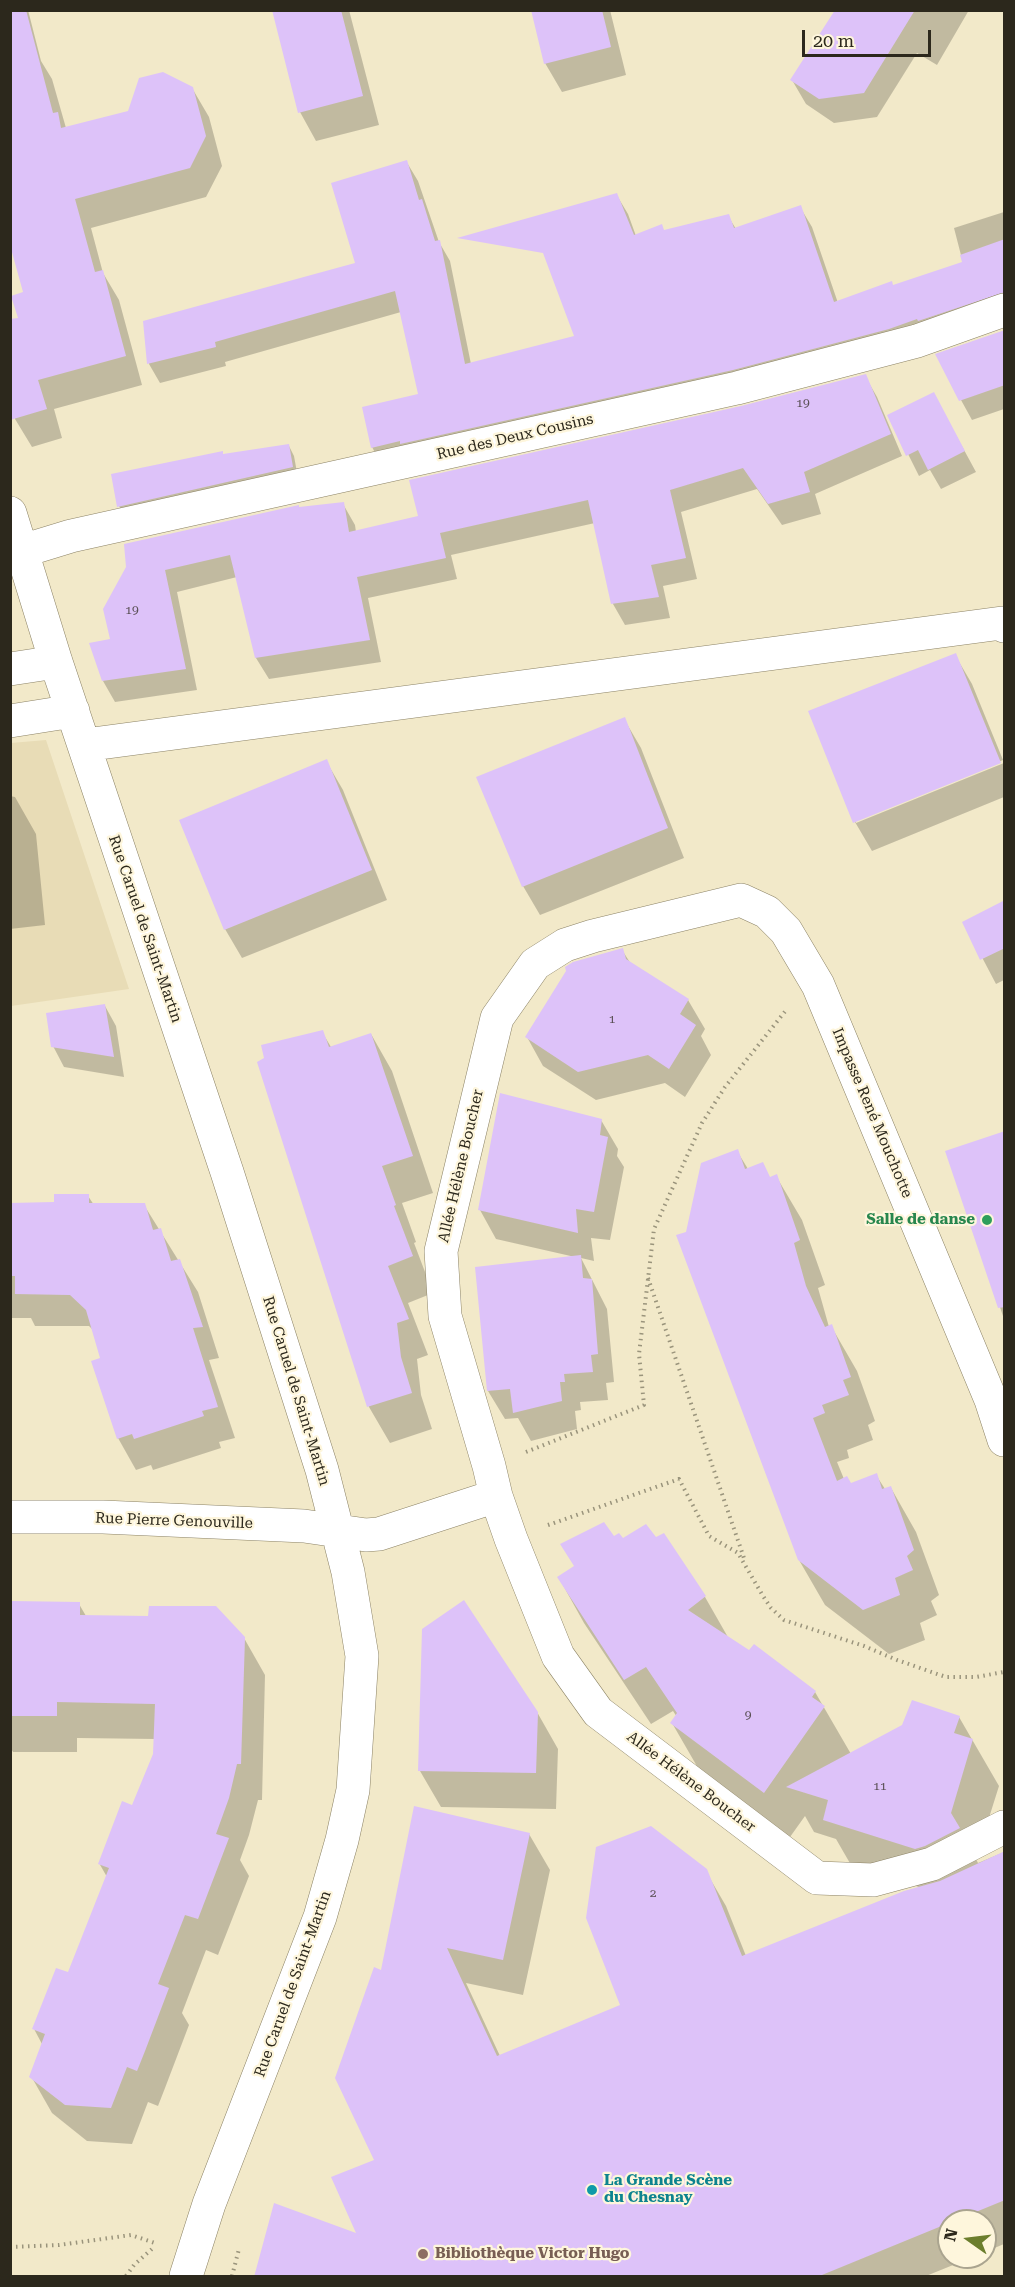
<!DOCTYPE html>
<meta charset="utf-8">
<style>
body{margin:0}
#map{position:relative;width:1015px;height:2287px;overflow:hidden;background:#f2e9c9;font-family:"Roboto Serif",serif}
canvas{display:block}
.frame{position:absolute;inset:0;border:12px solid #2c281c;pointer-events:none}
.north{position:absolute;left:937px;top:2209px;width:60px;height:60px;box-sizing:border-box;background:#fef6dc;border:2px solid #aaa48f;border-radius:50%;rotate:284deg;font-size:16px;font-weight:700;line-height:24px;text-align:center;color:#2c281c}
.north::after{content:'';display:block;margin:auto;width:21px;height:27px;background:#6c7e2d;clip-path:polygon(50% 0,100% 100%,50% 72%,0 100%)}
.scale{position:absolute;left:802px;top:30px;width:129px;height:27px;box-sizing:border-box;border:3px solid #2c281c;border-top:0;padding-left:8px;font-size:18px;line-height:21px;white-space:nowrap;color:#2c281c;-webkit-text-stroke:4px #fef6dc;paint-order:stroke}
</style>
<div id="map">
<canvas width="1015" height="2287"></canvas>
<div class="frame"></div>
<div class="north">N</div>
<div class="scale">20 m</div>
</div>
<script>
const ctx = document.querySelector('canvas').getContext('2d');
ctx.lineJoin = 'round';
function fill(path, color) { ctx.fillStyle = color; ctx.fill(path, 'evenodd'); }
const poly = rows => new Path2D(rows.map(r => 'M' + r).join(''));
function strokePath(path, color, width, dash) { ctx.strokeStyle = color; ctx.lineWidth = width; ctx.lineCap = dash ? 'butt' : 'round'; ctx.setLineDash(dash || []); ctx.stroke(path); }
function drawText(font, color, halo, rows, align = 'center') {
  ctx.font = font + ' "Roboto Serif",serif'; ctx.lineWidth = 4.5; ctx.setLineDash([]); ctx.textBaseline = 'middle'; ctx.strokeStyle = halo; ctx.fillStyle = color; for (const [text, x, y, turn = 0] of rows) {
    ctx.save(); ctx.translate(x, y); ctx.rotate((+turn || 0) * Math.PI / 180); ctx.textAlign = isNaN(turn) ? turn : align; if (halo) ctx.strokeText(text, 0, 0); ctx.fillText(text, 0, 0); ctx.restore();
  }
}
const built = poly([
 [46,740,129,989,11,1006,11,743]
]);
const shadow = poly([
 [10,10,28,10,41,61,52,79,66,128,130,112,192,88,209,117,222,166,206,197,91,228,103,273,119,300,142,385,54,409,62,438,32,447,15,419,10,403,25,292],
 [274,10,349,10,379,125,316,141,300,112],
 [532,10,610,10,626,75,562,92,545,63],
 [837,10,969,10,937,65,917,53,877,117,834,123,806,104,792,80],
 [406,161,418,181,439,242,450,261,471,364,576,337,616,194,628,214,636,236,664,231,728,216,736,229,800,207,812,227,838,303,893,287,963,263,954,228,1004,212,1004,313,383,467,372,447,420,395,401,312,225,362,226,366,160,383,149,364,145,323,357,264],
 [1004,331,1004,409,972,420,961,400],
 [865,376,877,397,902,456,815,494,821,514,782,525,757,489,681,512,697,579,663,586,670,618,625,625,613,604,595,523,451,555,457,579,368,598,381,662,269,679,256,658,237,577,177,592,197,690,115,702,103,681,127,568,299,509,343,504,355,525,356,532,420,518,741,408],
 [945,415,976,472,941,489,930,470,919,476,889,416],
 [289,446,294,456,298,478,124,516,119,506,224,455],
 [955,655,972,684,1003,760,856,820,856,823,1004,763,1004,797,872,851,855,822],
 [624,719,641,748,684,858,540,915,523,886],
 [326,761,343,790,387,900,242,958,225,929],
 [10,796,15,797,36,834,45,925,10,929],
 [1004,913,1004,980,996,984,964,923],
 [622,950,631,964,688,1000,705,1029,701,1036,711,1055,685,1097,665,1083,596,1100,543,1066,527,1037],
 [105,1006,116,1026,124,1077,64,1067,53,1046],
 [322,1032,331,1047,371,1034,392,1071,433,1193,402,1203,416,1242,414,1243,433,1293,408,1303,428,1355,417,1359,421,1395,432,1429,390,1443,369,1407,258,1063],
 [601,1120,618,1149,617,1156,624,1167,610,1240,591,1238,594,1261,581,1258,607,1309,614,1382,606,1383,608,1400,580,1402,581,1410,575,1411,577,1429,531,1441,518,1418,505,1419,488,1391,575,1257,496,1239,480,1210],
 [1004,1144,1004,1319,947,1152],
 [737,1151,748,1169,770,1178,776,1176,802,1220,825,1285,818,1288,829,1327,831,1326,857,1371,875,1421,868,1425,873,1440,847,1450,849,1458,837,1462,844,1479,851,1485,876,1475,885,1489,891,1488,916,1532,939,1595,931,1601,937,1615,920,1623,925,1640,889,1654,825,1605,799,1560,687,1233],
 [88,1196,94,1205,144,1205,198,1292,219,1358,209,1360,235,1438,219,1442,221,1448,153,1470,151,1465,136,1470,118,1438,102,1359,93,1330,89,1326,35,1326,31,1318,10,1318,10,1203,55,1204],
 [663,1535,705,1597,729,1639,815,1692,851,1754,959,1717,999,1786,976,1859,978,1863,1004,1852,1004,2244,985,2252,985,2221,949,2221,949,2257,973,2257,926,2276,256,2276,358,2236,376,2161,382,1972,529,1834,550,1870,523,1995,466,1983,500,2056,622,2006,705,1870,726,1906,746,1956,922,1888,851,1865,836,1839,814,1832,805,1816,790,1837,698,1768,672,1723,677,1717,673,1711,651,1724,584,1623,559,1578,614,1538,622,1540,656,1539],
 [10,1603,79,1604,86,1616,244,1638,265,1675,262,1800,258,1800,249,1835,240,1860,249,1876,218,1955,206,1950,182,2013,189,2025,165,2088,158,2106,148,2102,132,2144,87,2141,52,2113,31,2076,42,2044,34,2029,69,1974,107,1877,99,1863,133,1807,155,1754,155,1739,77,1738,77,1752,13,1752,10,1747],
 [537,1712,558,1749,556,1809,441,1807,420,1771]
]);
const building = poly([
 [10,10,26,10,53,113,58,112,61,128,128,111,139,78,163,72,193,87,206,136,190,168,75,199,95,272,103,270,126,356,38,380,47,409,10,420,10,319,18,318,11,296,23,292,10,245],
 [272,10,341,10,363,96,298,113],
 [531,10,602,10,611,47,544,64],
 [835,10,915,10,864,93,819,99,790,80],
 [407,160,419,200,422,199,435,241,440,240,465,364,574,336,543,253,457,238,617,193,634,235,662,224,664,230,729,214,734,228,801,205,834,302,892,281,893,285,962,262,960,255,1005,239,1005,292,918,321,917,319,889,329,733,370,400,444,400,441,371,448,362,407,418,394,395,291,215,342,216,347,147,364,143,321,355,263,331,183],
 [1005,330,1005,385,959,401,935,354],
 [866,374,891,434,804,472,810,492,768,504,743,468,670,490,686,558,651,565,659,597,611,604,588,500,440,533,446,558,357,577,370,640,255,658,230,555,165,570,186,669,102,681,89,643,110,639,103,609,126,567,124,544,299,505,299,507,344,502,349,532,418,516,409,480,741,406],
 [934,392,965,451,928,470,918,450,906,456,887,415],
 [289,444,293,467,117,507,111,474,223,451,223,454],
 [956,653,1001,763,853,823,808,711],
 [625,717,668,828,522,887,476,777],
 [327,759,372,870,224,930,179,820],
 [1005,900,1005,948,980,960,962,922],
 [623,948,626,959,689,999,680,1014,696,1025,669,1069,648,1055,578,1072,525,1037,566,971,565,967,573,962],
 [105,1004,114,1057,51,1047,46,1013],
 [323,1030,329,1047,371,1033,413,1156,382,1166,396,1205,394,1206,413,1256,388,1266,409,1319,397,1323,401,1357,412,1393,367,1407,257,1062,264,1058,261,1045],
 [500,1093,602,1119,600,1135,608,1137,594,1212,576,1209,578,1233,478,1210],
 [1005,1131,1005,1307,998,1308,945,1151],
 [738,1149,745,1169,763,1162,770,1177,777,1174,800,1240,794,1243,806,1286,825,1327,832,1324,851,1377,843,1380,849,1395,822,1405,825,1413,813,1418,837,1481,847,1476,851,1483,877,1473,882,1489,891,1486,914,1550,907,1556,913,1570,895,1578,900,1595,863,1610,798,1560,676,1235,686,1232,701,1163],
 [54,1194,89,1194,89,1203,145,1203,153,1230,161,1228,171,1261,180,1259,203,1327,193,1328,218,1407,202,1411,204,1416,134,1439,132,1434,117,1439,91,1361,100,1358,86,1310,70,1295,15,1294,15,1276,10,1276,10,1203,54,1202],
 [581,1255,583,1278,592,1279,598,1354,591,1355,593,1372,564,1374,565,1382,560,1382,562,1401,513,1413,510,1389,487,1391,475,1267],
 [604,1522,614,1536,619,1533,623,1538,646,1524,656,1537,664,1533,706,1596,688,1610,749,1650,754,1644,816,1691,812,1697,825,1706,764,1793,670,1723,677,1713,646,1667,624,1680,557,1577,574,1566,560,1544],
 [464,1600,538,1712,536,1773,418,1771,422,1629],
 [10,1601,80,1602,80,1615,148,1616,149,1606,216,1606,245,1637,241,1764,237,1764,229,1798,216,1834,229,1838,198,1919,185,1915,158,1984,169,1988,145,2051,137,2071,127,2067,111,2108,65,2105,29,2077,45,2034,32,2029,56,1968,68,1972,109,1868,98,1864,122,1801,132,1805,153,1754,155,1704,57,1702,57,1716,10,1716],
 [912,1700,960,1716,954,1733,973,1739,951,1813,960,1828,925,1846,915,1849,823,1820,828,1800,786,1787,902,1725],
 [414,1806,530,1833,503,1960,447,1948,497,2056,620,2005,586,1918,596,1847,651,1826,707,1869,742,1956,904,1891,940,1881,1005,1851,1005,2200,817,2277,254,2277,274,2203,356,2233,331,2177,374,2160,335,2078,374,1967,381,1970]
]);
const path = poly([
 [648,1278,745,1561],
 [526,1452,644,1405,639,1354,654,1229,702,1123,725,1087,787,1009],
 [548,1525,679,1479,709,1536,738,1553,763,1596,771,1608,784,1620,864,1646,897,1660,946,1677,976,1677,1004,1672],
 [10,2247,59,2245,131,2235,155,2243],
 [126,2276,134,2265,152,2249],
 [232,2276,239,2249]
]);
const minor = poly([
 [10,513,56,662,227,1172,322,1470,348,1572,362,1656,353,1790,342,1840,320,1917,209,2204,186,2276],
 [22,551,71,536,737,388,917,341,1004,310],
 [10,669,56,662],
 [10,721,73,711],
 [85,745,1002,623,1004,626],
 [1004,1440,991,1400,818,985,786,931,767,912,741,900,593,936,565,945,535,964,497,1018,441,1251,445,1316,489,1466,496,1496,511,1539,558,1656,598,1712,817,1878,873,1880,932,1864,1004,1827],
 [10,1517,103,1517,304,1526,366,1535,379,1534,496,1496]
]);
const markers = [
 [987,1220,6,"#2e9e5b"],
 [592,2190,6,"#0f9aa8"],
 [423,2254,6,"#8d6e63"]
];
const numberNames = [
 ["19",803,403],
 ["19",132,610],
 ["1",612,1019],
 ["9",748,1715],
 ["11",880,1786],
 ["2",653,1893]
];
const streetNames = [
 ["Rue des Deux Cousins",515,437,-13],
 ["Rue Caruel de Saint-Martin",145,929,71],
 ["Impasse René Mouchotte",872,1113,67],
 ["Allée Hélène Boucher",461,1166,-77],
 ["Rue Caruel de Saint-Martin",296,1391,73],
 ["Rue Pierre Genouville",174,1521,2],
 ["Allée Hélène Boucher",691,1782,37],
 ["Rue Caruel de Saint-Martin",293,1984,-70]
];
const leisureNames = [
 ["Salle de danse",975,1220]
];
const cultureNames = [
 ["La Grande Scène",604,2181],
 ["du Chesnay",604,2198]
];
const educationNames = [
 ["Bibliothèque Victor Hugo",435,2254]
];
fill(built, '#e8dcb6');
fill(shadow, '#0003');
fill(building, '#ddc2f9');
strokePath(minor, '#8c8366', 34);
strokePath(path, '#9a947c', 4, [1.5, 4.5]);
strokePath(minor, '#fff', 33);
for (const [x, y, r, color] of markers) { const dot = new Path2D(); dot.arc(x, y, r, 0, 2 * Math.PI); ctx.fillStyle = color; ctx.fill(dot); strokePath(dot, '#fef6dc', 2); }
drawText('12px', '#584e53', null, numberNames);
drawText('15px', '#2c281c', '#fef6dc', streetNames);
drawText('bold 15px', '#27864d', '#fef6dc', leisureNames, 'right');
drawText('bold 15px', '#0d838f', '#fef6dc', cultureNames, 'left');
drawText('bold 15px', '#785e54', '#fef6dc', educationNames, 'left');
</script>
